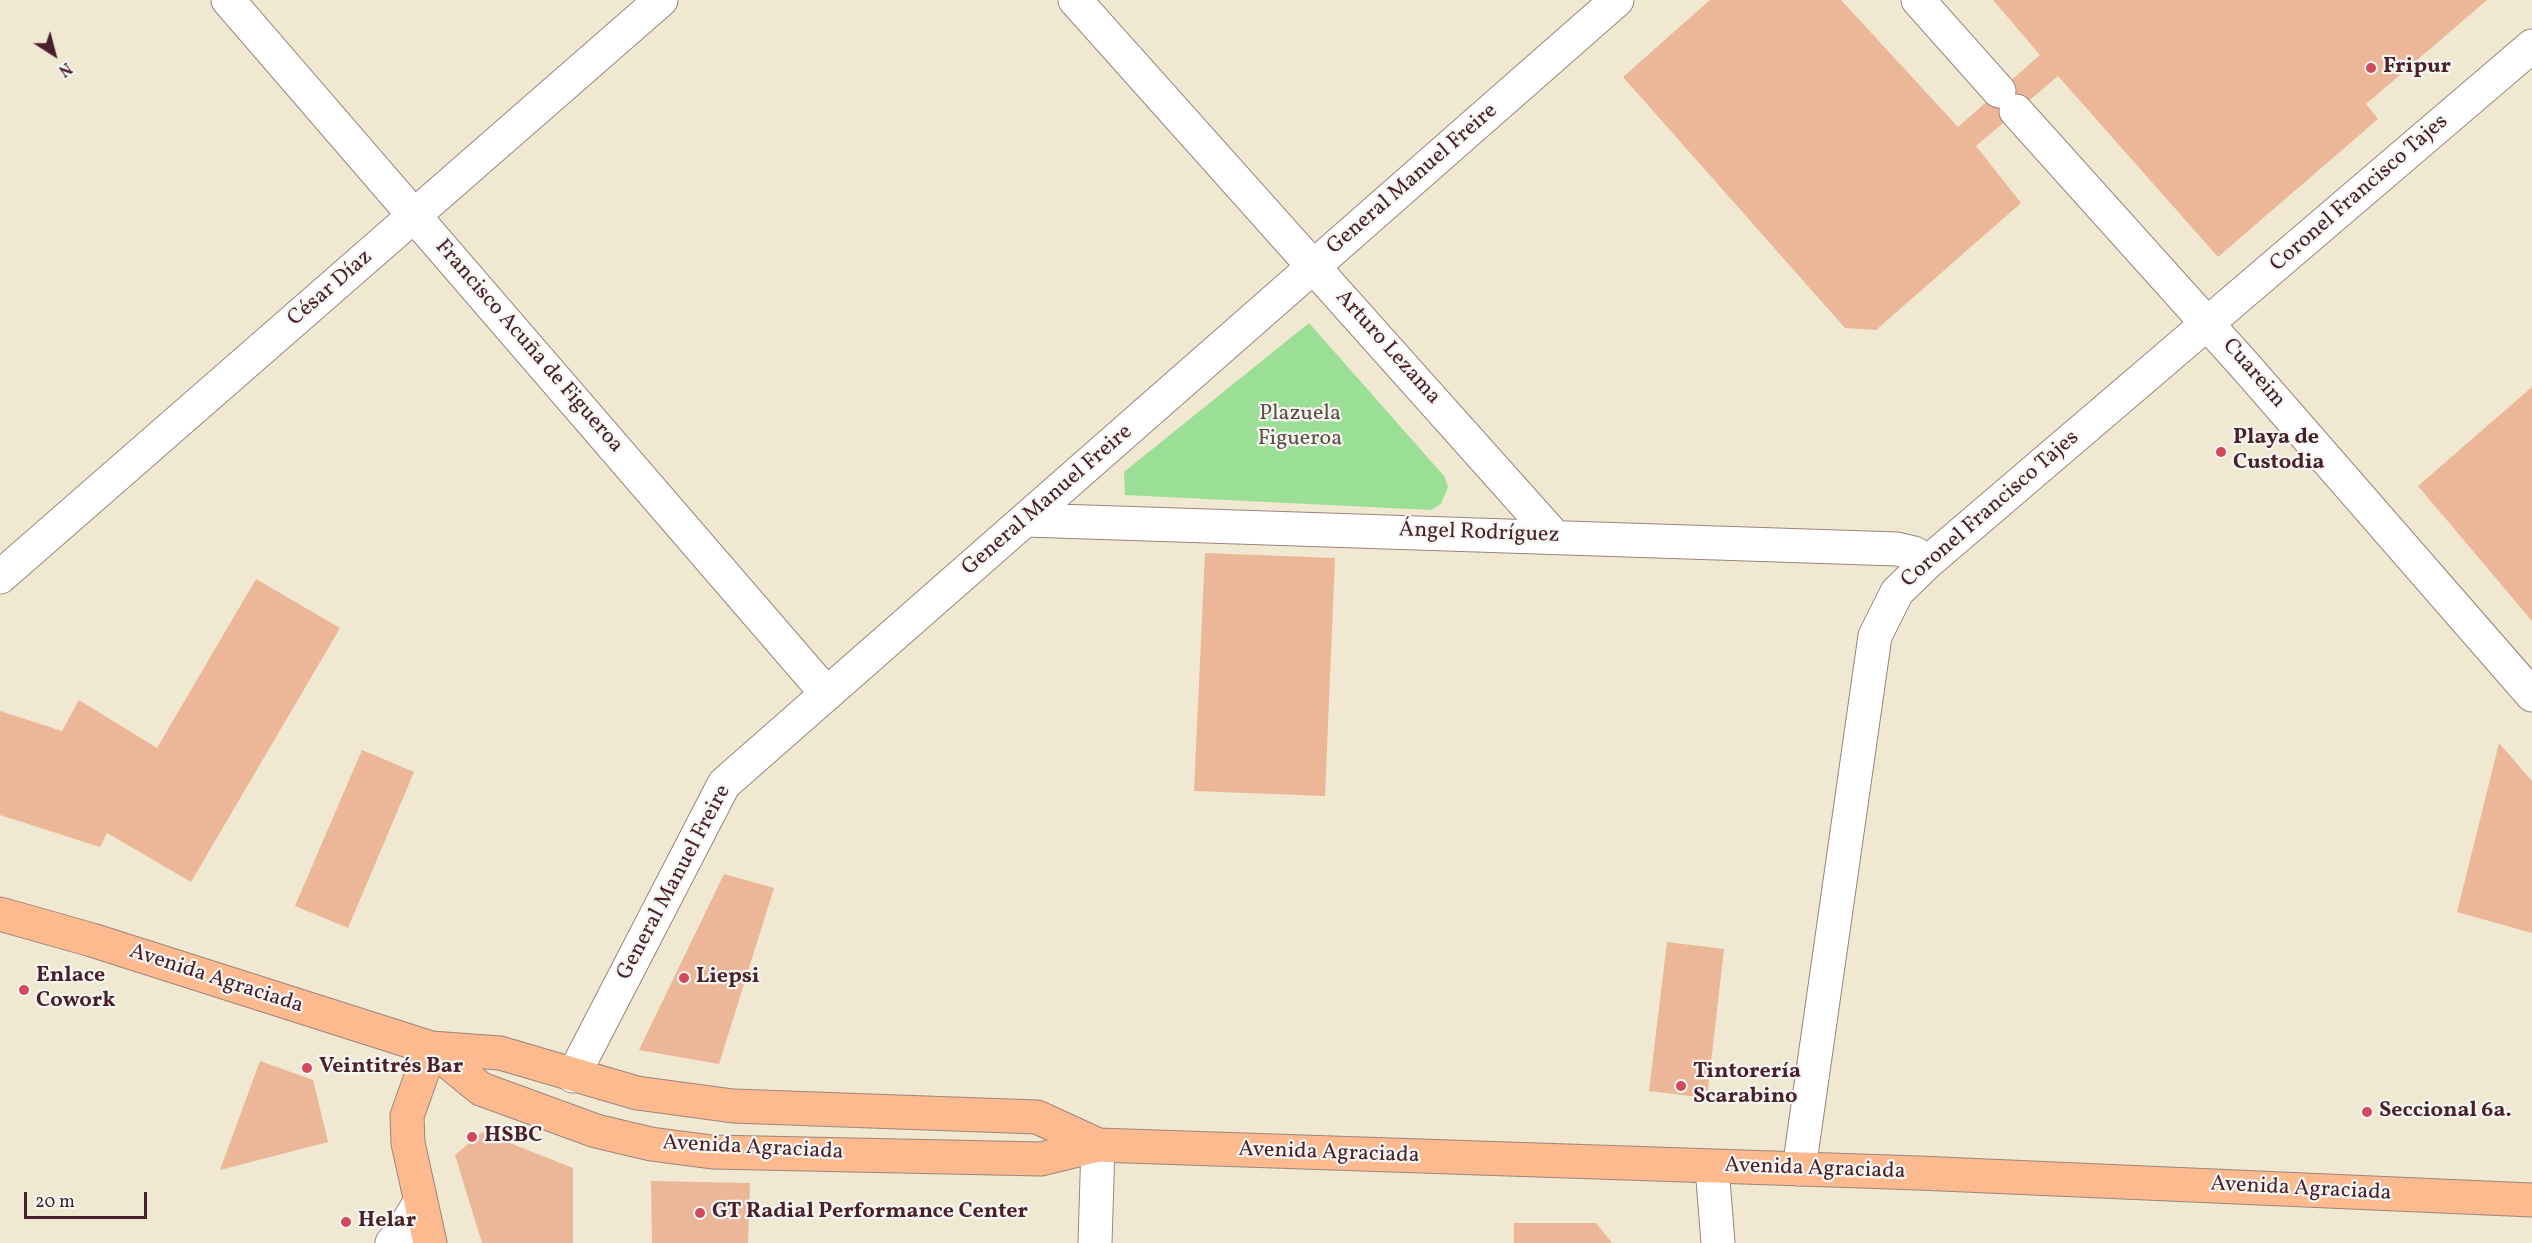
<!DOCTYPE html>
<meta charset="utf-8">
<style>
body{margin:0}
#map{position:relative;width:2532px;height:1243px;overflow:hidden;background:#f0e8d1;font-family:Vollkorn,serif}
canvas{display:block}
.north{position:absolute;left:24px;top:24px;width:60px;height:60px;-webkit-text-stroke:4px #f6f6f2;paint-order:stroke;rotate:144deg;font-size:16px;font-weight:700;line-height:24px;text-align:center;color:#4a1f2b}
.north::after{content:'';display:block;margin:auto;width:21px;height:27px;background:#4a1f2b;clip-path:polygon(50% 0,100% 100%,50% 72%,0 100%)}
.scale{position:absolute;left:24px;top:1192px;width:123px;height:27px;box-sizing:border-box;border:3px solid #4a1f2b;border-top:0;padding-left:8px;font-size:18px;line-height:21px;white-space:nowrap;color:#4a1f2b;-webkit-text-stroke:4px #f6f6f2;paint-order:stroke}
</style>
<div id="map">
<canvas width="2532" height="1243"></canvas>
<div class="north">N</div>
<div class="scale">20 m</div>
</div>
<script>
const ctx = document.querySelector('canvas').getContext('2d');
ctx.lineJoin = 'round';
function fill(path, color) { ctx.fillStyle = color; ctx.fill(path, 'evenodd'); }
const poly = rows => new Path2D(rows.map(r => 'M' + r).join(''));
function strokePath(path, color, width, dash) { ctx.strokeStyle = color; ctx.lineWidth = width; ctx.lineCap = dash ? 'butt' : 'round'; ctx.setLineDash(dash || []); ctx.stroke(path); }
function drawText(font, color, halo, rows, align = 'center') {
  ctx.font = font + ' Vollkorn,serif'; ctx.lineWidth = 4.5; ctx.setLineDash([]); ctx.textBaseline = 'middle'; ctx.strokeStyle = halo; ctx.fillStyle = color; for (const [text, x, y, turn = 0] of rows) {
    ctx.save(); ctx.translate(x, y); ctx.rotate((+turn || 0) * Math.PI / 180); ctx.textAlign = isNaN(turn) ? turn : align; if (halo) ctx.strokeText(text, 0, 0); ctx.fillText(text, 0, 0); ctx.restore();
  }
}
const green = poly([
 [1309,323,1444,476,1448,487,1441,504,1431,510,1125,495,1124,472]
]);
const building = poly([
 [1710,0,1841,0,1958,127,2040,55,1993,0,2487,0,2366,104,2378,119,2218,257,2058,76,1976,146,2021,203,1876,330,1845,328,1623,77],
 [2532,387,2532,621,2418,486],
 [1205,553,1335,558,1325,796,1194,791],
 [256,579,340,628,191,882,107,833,100,847,0,815,0,711,62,731,79,700,157,748],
 [2499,743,2532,781,2532,933,2457,912],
 [362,750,414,772,348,928,295,906],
 [724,874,774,888,719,1064,639,1050],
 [1667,942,1724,949,1707,1098,1649,1091],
 [260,1061,313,1080,328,1142,220,1170],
 [482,1132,573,1168,573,1243,482,1243,455,1155],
 [651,1181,750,1183,748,1243,652,1243],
 [1514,1223,1596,1223,1612,1243,1514,1243]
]);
const minor = poly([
 [228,0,827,694],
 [1075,0,1554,536],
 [1918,0,1999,91],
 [2016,111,2247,368,2532,695],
 [1027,520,1897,549,1914,553,1928,562],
 [0,577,661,0],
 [573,1076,724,784,1617,0],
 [1712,1167,1718,1243],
 [1799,1169,1875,636,1897,592,1928,562,2532,46],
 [392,1243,400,1235,420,1202],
 [1095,1243,1098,1145]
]);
const major = poly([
 [0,914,92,940,431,1048,500,1053,637,1093,733,1106,1037,1117,1098,1145],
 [431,1048,481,1089,596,1131,651,1144,712,1152,1041,1159,1098,1145,1919,1173,2532,1200],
 [430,1243,408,1143,407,1116,431,1048]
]);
const markers = [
 [2371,68,6,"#d1495b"],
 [2221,452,6,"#d1495b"],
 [684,978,6,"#d1495b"],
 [24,990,6,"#d1495b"],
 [307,1068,6,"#d1495b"],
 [1681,1086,6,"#d1495b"],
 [2367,1112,6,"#d1495b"],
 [472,1137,6,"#d1495b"],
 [700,1213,6,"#d1495b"],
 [346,1222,6,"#d1495b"]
];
const poiNames = [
 ["Fripur",2383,68],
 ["Playa de",2233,439],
 ["Custodia",2233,464],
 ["Enlace",36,977],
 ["Cowork",36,1002],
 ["Liepsi",696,978],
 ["Veintitrés Bar",319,1068],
 ["Tintorería",1693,1073],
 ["Scarabino",1693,1098],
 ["Seccional 6a.",2379,1112],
 ["HSBC",484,1137],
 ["GT Radial Performance Center",712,1213],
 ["Helar",358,1222]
];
const streetNames = [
 ["General Manuel Freire",1413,180,-41],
 ["Coronel Francisco Tajes",2360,194,-41],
 ["César Díaz",331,289,-41],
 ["Francisco Acuña de Figueroa",528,347,49],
 ["Arturo Lezama",1387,348,48],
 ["Cuareim",2253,374,49],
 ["General Manuel Freire",1048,501,-41],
 ["Coronel Francisco Tajes",1991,510,-41],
 ["Ángel Rodríguez",1479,534,2],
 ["General Manuel Freire",675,883,-62],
 ["Avenida Agraciada",216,980,18],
 ["Avenida Agraciada",753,1149,3],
 ["Avenida Agraciada",1329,1154,2],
 ["Avenida Agraciada",1815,1170,2],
 ["Avenida Agraciada",2301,1190,3]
];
const parkNames = [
 ["Plazuela",1300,415],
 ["Figueroa",1300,440]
];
fill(green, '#9bde95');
fill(building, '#ebb798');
strokePath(minor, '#9d847e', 35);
strokePath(major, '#9d847e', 35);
strokePath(minor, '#fff', 33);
strokePath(major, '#fcba8e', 33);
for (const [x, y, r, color] of markers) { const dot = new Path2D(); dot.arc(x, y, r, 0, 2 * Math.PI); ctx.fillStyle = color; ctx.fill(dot); strokePath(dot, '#f6f6f2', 2); }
drawText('bold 22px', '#4a1f2b', '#f6f6f2', poiNames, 'left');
drawText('22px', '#4a1f2b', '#f6f6f2', streetNames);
drawText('22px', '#5e4f46', '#f6f6f2', parkNames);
</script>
